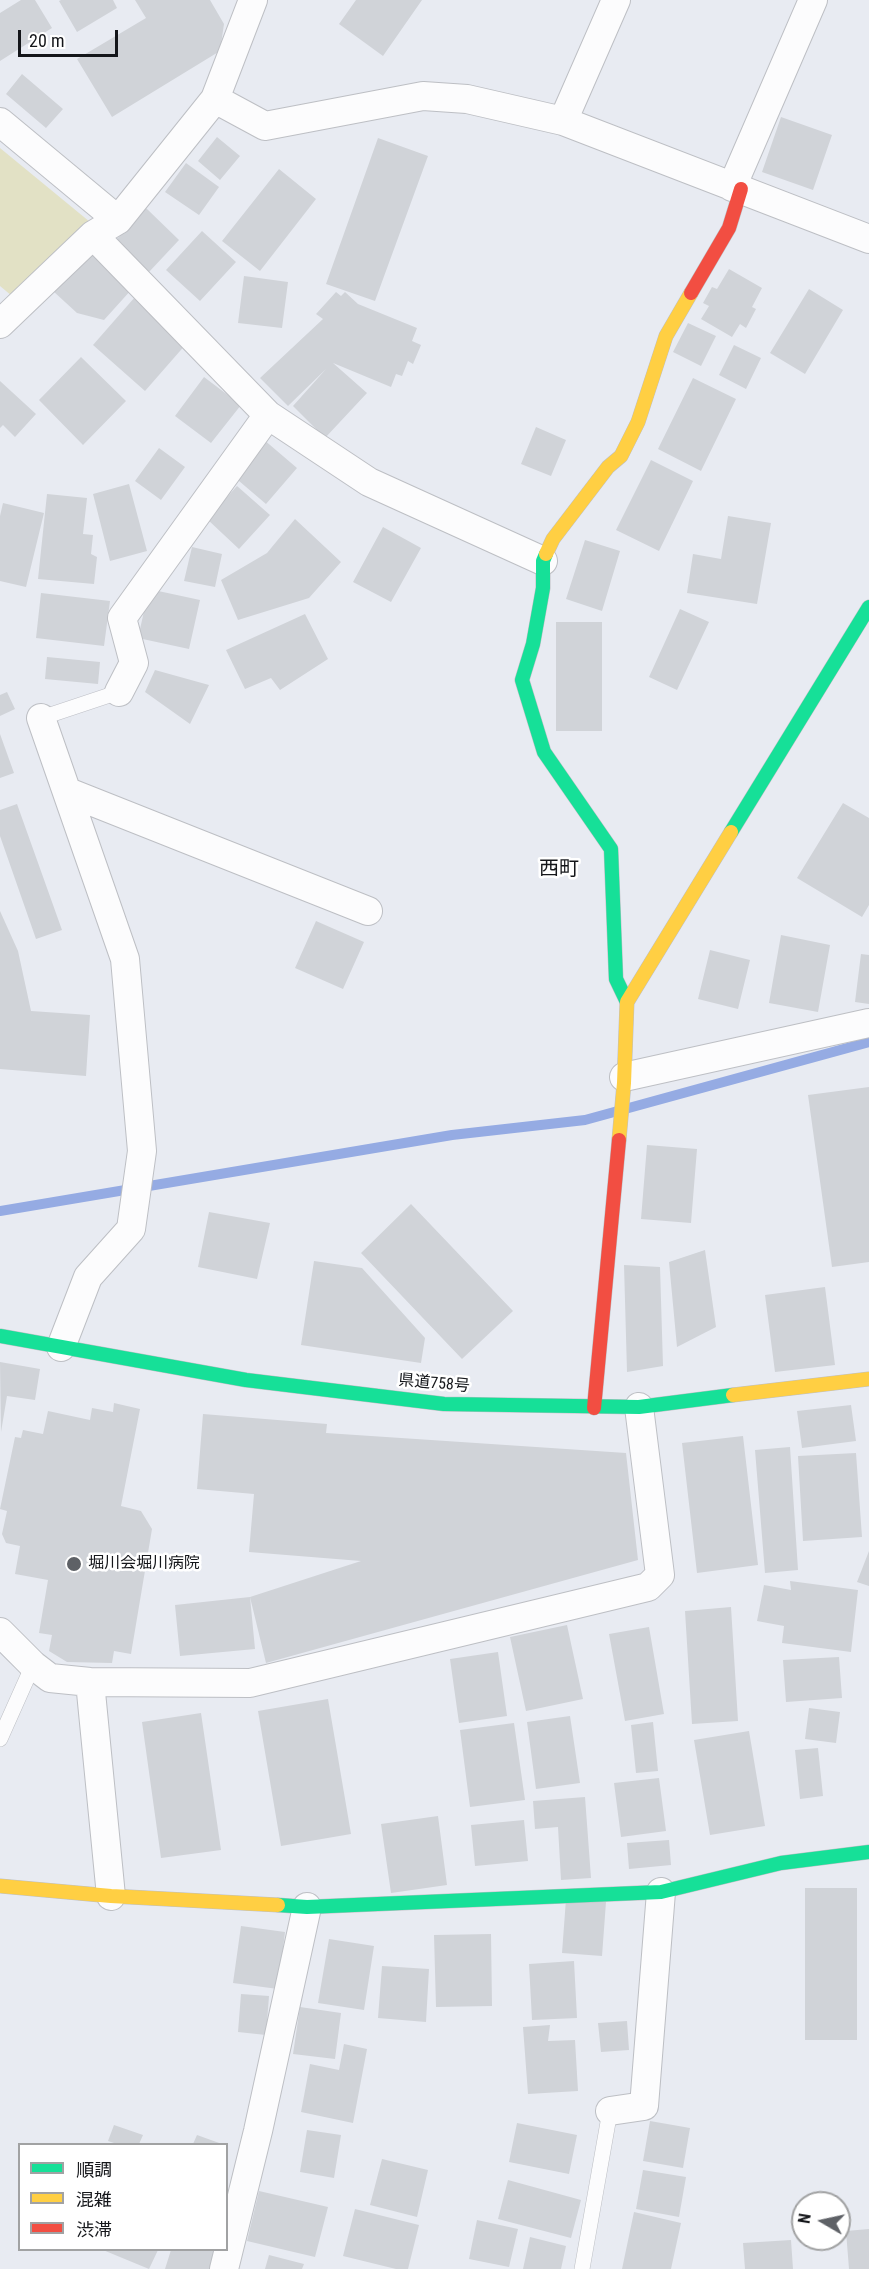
<!DOCTYPE html>
<meta charset="utf-8">
<style>
body{margin:0}
#map{position:relative;width:869px;height:2269px;overflow:hidden;background:#e8ebf2;font-family:"Roboto Condensed","Noto Sans JP",sans-serif}
canvas{display:block}
.legend{position:absolute;left:18px;top:2143px;width:210px;height:108px;box-sizing:border-box;background:#fff;border:2px solid #a1a2a3;margin:0;padding:8px 10px;list-style:none;font-size:18px;color:#14161a}
.legend li{display:flex;align-items:center;gap:12px;height:30px}
.legend b{width:30px;border:2px solid #a1a2a3}
.north{position:absolute;left:791px;top:2191px;width:60px;height:60px;box-sizing:border-box;background:#fff;border:2px solid #a1a2a3;border-radius:50%;rotate:279deg;font-size:16px;font-weight:700;line-height:24px;text-align:center;color:#14161a}
.north::after{content:'';display:block;margin:auto;width:21px;height:27px;background:#5e6166;clip-path:polygon(50% 0,100% 100%,50% 72%,0 100%)}
.scale{position:absolute;left:18px;top:30px;width:100px;height:27px;box-sizing:border-box;border:3px solid #14161a;border-top:0;padding-left:8px;font-size:18px;line-height:21px;white-space:nowrap;color:#14161a;-webkit-text-stroke:4px #fff;paint-order:stroke}
</style>
<div id="map">
<canvas width="869" height="2269"></canvas>
<ul class="legend">
<li><b style="height:8px;background:#16e098"></b>順調</li>
<li><b style="height:8px;background:#ffcf43"></b>混雑</li>
<li><b style="height:8px;background:#f24e42"></b>渋滞</li>
</ul>
<div class="north">N</div>
<div class="scale">20 m</div>
</div>
<script>
const ctx = document.querySelector('canvas').getContext('2d');
ctx.lineJoin = 'round';
function fill(path, color) { ctx.fillStyle = color; ctx.fill(path, 'evenodd'); }
const poly = rows => new Path2D(rows.map(r => 'M' + r).join(''));
function strokePath(path, color, width, dash) { ctx.strokeStyle = color; ctx.lineWidth = width; ctx.lineCap = dash ? 'butt' : 'round'; ctx.setLineDash(dash || []); ctx.stroke(path); }
function drawText(font, color, halo, rows, align = 'center') {
  ctx.font = font + ' "Roboto Condensed","Noto Sans JP",sans-serif'; ctx.lineWidth = 5; ctx.setLineDash([]); ctx.textBaseline = 'middle'; ctx.strokeStyle = halo; ctx.fillStyle = color; for (const [text, x, y, turn = 0] of rows) {
    ctx.save(); ctx.translate(x, y); ctx.rotate((+turn || 0) * Math.PI / 180); ctx.textAlign = isNaN(turn) ? turn : align; if (halo) ctx.strokeText(text, 0, 0); ctx.fillText(text, 0, 0); ctx.restore();
  }
}
const green = poly([
 [0,148,90,222,12,296,0,286]
]);
const stream = poly([
 [0,1211,452,1135,585,1120,869,1042]
]);
const building = poly([
 [21,0,35,0,52,28,0,61,0,13],
 [61,0,113,0,117,8,77,32,59,1],
 [135,0,210,0,224,24,220,51,112,117,77,59,146,18],
 [356,0,422,0,383,56,339,24],
 [22,74,63,109,46,128,6,94],
 [781,117,832,135,813,190,762,172],
 [217,137,240,156,220,180,198,161],
 [378,138,428,156,375,301,326,284],
 [186,163,219,187,199,215,165,192],
 [279,169,316,199,260,271,222,241],
 [146,208,179,240,149,272,116,240],
 [202,231,236,262,200,301,166,270],
 [91,250,132,289,104,320,77,313,53,291],
 [729,269,762,288,752,307,756,309,746,328,740,324,732,337,701,319,709,306,703,303,712,287,717,289],
 [244,276,288,282,282,328,238,323],
 [809,289,843,310,805,374,770,353],
 [336,292,341,296,345,292,358,304,417,328,412,341,421,345,413,364,408,361,402,376,396,374,391,387,333,363,367,393,325,438,293,406,326,369,288,406,260,378,323,319,316,314],
 [135,297,187,343,145,391,93,345],
 [688,323,716,336,701,366,673,352],
 [734,345,761,358,746,389,719,375],
 [81,357,126,401,83,445,39,400],
 [204,377,241,405,211,443,175,416],
 [693,378,736,399,701,471,658,449],
 [0,381,36,414,15,437,3,425,0,428],
 [536,427,566,440,551,476,521,464],
 [263,439,297,468,266,504,232,475],
 [159,448,185,467,161,500,135,481],
 [651,460,693,481,659,551,616,530],
 [129,484,147,551,110,561,93,494],
 [237,486,270,515,239,549,207,519],
 [47,494,87,498,83,534,93,535,91,554,97,557,94,584,38,579],
 [3,503,44,513,26,587,0,581,0,516],
 [728,516,771,523,757,604,687,593,693,554,721,559],
 [295,519,341,562,309,598,238,620,221,580,267,553],
 [383,527,421,548,391,602,353,582],
 [585,540,620,551,602,611,566,599],
 [192,547,222,554,215,587,184,581],
 [149,589,200,600,189,649,138,638],
 [41,593,110,601,104,646,36,638],
 [680,609,709,622,677,690,649,677],
 [305,614,328,659,280,690,271,678,245,689,226,650],
 [556,622,602,622,602,731,556,731],
 [47,657,100,662,98,684,45,679],
 [155,670,209,685,190,724,145,692],
 [7,692,15,709,0,716,0,695],
 [0,734,14,773,0,778],
 [843,803,869,818,869,905,862,917,797,878],
 [17,804,62,930,36,939,0,836,0,810],
 [0,911,18,951,31,1011,90,1015,86,1076,0,1069],
 [316,921,364,942,343,989,295,968],
 [781,935,830,945,818,1012,769,1003],
 [710,950,750,960,738,1009,698,999],
 [861,954,869,955,869,1004,855,1002],
 [869,1087,869,1262,832,1267,808,1095],
 [647,1145,697,1149,691,1223,641,1219],
 [411,1204,513,1311,462,1359,361,1253],
 [209,1212,270,1223,257,1279,198,1267],
 [705,1250,716,1327,677,1347,669,1262],
 [314,1261,362,1268,425,1338,421,1363,301,1345],
 [624,1265,660,1267,663,1366,627,1372],
 [825,1287,835,1365,775,1372,765,1295],
 [0,1362,40,1369,35,1400,7,1396,1,1432],
 [114,1403,140,1409,121,1506,141,1511,152,1529,131,1654,114,1651,112,1663,67,1662,49,1651,52,1635,39,1633,48,1580,15,1574,20,1546,6,1543,2,1534,7,1511,0,1509,15,1437,21,1438,23,1430,43,1434,48,1411,90,1420,92,1408,113,1412],
 [851,1405,856,1441,802,1448,797,1411],
 [203,1414,327,1424,326,1433,626,1453,638,1560,266,1663,250,1597,255,1649,180,1656,175,1605,250,1597,361,1561,249,1552,254,1494,197,1489],
 [743,1436,758,1565,697,1573,682,1443],
 [790,1447,798,1570,765,1573,755,1450],
 [856,1453,862,1537,803,1541,798,1456],
 [869,1551,869,1586,857,1582],
 [790,1581,858,1590,851,1652,782,1643,784,1626,757,1621,764,1585,791,1590],
 [731,1607,738,1721,692,1724,685,1611],
 [567,1625,583,1699,526,1711,510,1637],
 [649,1627,664,1714,625,1721,609,1634],
 [498,1652,507,1716,459,1723,450,1659],
 [839,1657,842,1698,786,1702,783,1660],
 [328,1699,351,1834,281,1846,258,1711],
 [809,1708,840,1712,836,1743,805,1739],
 [201,1713,221,1850,161,1858,142,1722],
 [570,1716,580,1783,536,1789,527,1722],
 [653,1722,658,1771,636,1773,631,1725],
 [514,1723,525,1800,470,1807,460,1730],
 [749,1731,765,1826,710,1835,694,1740],
 [818,1748,823,1796,800,1799,795,1750],
 [659,1778,666,1831,621,1837,614,1783],
 [585,1797,591,1878,561,1880,558,1827,535,1829,533,1801],
 [438,1816,447,1885,391,1893,381,1824],
 [524,1820,528,1861,475,1866,471,1825],
 [669,1840,671,1865,629,1869,627,1843],
 [805,1888,857,1888,857,2040,805,2040],
 [566,1899,606,1902,602,1956,562,1953],
 [241,1926,285,1932,278,1989,233,1983],
 [491,1934,492,2006,436,2007,434,1935],
 [329,1939,374,1946,364,2010,318,2003],
 [574,1961,577,2018,532,2020,529,1964],
 [382,1966,429,1969,426,2022,378,2018],
 [241,1994,269,1996,266,2035,238,2032],
 [300,2007,341,2013,335,2059,293,2054],
 [627,2021,629,2050,601,2052,598,2023],
 [550,2025,548,2041,575,2040,578,2091,528,2094,523,2027],
 [344,2044,367,2049,353,2123,301,2112,310,2064,339,2070],
 [650,2121,690,2128,683,2168,643,2161],
 [517,2123,577,2135,569,2174,509,2162],
 [114,2125,143,2135,139,2144,117,2144,108,2141],
 [307,2130,341,2135,334,2178,300,2172],
 [197,2135,222,2144,193,2144],
 [382,2159,428,2170,417,2217,370,2205],
 [643,2170,686,2177,679,2217,636,2209],
 [508,2180,581,2200,571,2238,498,2219],
 [259,2191,328,2207,315,2257,247,2241],
 [355,2209,419,2225,408,2269,396,2269,343,2256],
 [634,2212,681,2223,671,2269,622,2269],
 [477,2220,518,2229,509,2267,469,2259],
 [869,2229,869,2269,849,2269,846,2231],
 [530,2237,566,2246,561,2269,523,2269],
 [791,2240,793,2269,745,2269,743,2243],
 [103,2250,158,2250,149,2269],
 [171,2250,223,2250,217,2269,165,2269],
 [269,2255,304,2264,302,2269,265,2269]
]);
const lane = poly([
 [41,718,119,692],
 [0,1739,33,1665],
 [582,2269,610,2111]
]);
const street = poly([
 [215,99,265,126,423,96,467,99,563,121,869,239],
 [563,121,616,0],
 [0,122,118,220],
 [732,187,813,0],
 [93,235,268,415,369,482,543,561],
 [0,324,93,235,118,220,215,99,253,0],
 [119,692,134,663,122,618,268,415],
 [41,718,125,959,142,1151,131,1229,88,1277,61,1347],
 [68,792,368,911],
 [624,1077,869,1023],
 [0,1632,33,1665,50,1678,90,1682,250,1683,648,1587,660,1575,639,1407],
 [90,1682,111,1896],
 [610,2111,644,2106,661,1892],
 [224,2269,258,2131,307,1907]
]);
const fast = poly([
 [546,554,543,561,543,588,533,644,522,680,544,752,611,849,616,979,627,1002],
 [731,832,869,607],
 [0,1336,246,1380,444,1404,639,1407,733,1395],
 [278,1905,307,1907,661,1892,781,1863,869,1852]
]);
const slow = poly([
 [546,554,553,539,608,467,621,456,638,422,666,336,691,293],
 [619,1140,624,1083,627,1002,731,832],
 [733,1395,869,1379],
 [0,1886,111,1896,278,1905]
]);
const jam = poly([
 [691,293,729,228,741,189],
 [594,1408,619,1140]
]);
const markers = [
 [74,1564,8,"#5e6166"]
];
const streetNames = [
 ["県道758号",434,1384,5]
];
const poiNames = [
 ["堀川会堀川病院",88,1564]
];
const quarterNames = [
 ["西町",559,870]
];
fill(green, '#e2e1c5');
strokePath(stream, '#95abe3', 10);
fill(building, '#d0d3d8');
strokePath(lane, '#bdbfc4', 16);
strokePath(street, '#bdbfc4', 30);
strokePath(fast, '#bdbfc4', 15);
strokePath(slow, '#bdbfc4', 15);
strokePath(jam, '#bdbfc4', 15);
strokePath(lane, '#fcfcfd', 15);
strokePath(street, '#fcfcfd', 28);
strokePath(fast, '#16e098', 14);
strokePath(slow, '#ffcf43', 14);
strokePath(jam, '#f24e42', 14);
for (const [x, y, r, color] of markers) { const dot = new Path2D(); dot.arc(x, y, r, 0, 2 * Math.PI); ctx.fillStyle = color; ctx.fill(dot); strokePath(dot, '#fff', 2); }
drawText('16px', '#14161a', '#fff', streetNames);
drawText('16px', '#14161a', '#fff', poiNames, 'left');
drawText('20px', '#14161a', '#fff', quarterNames);
</script>
